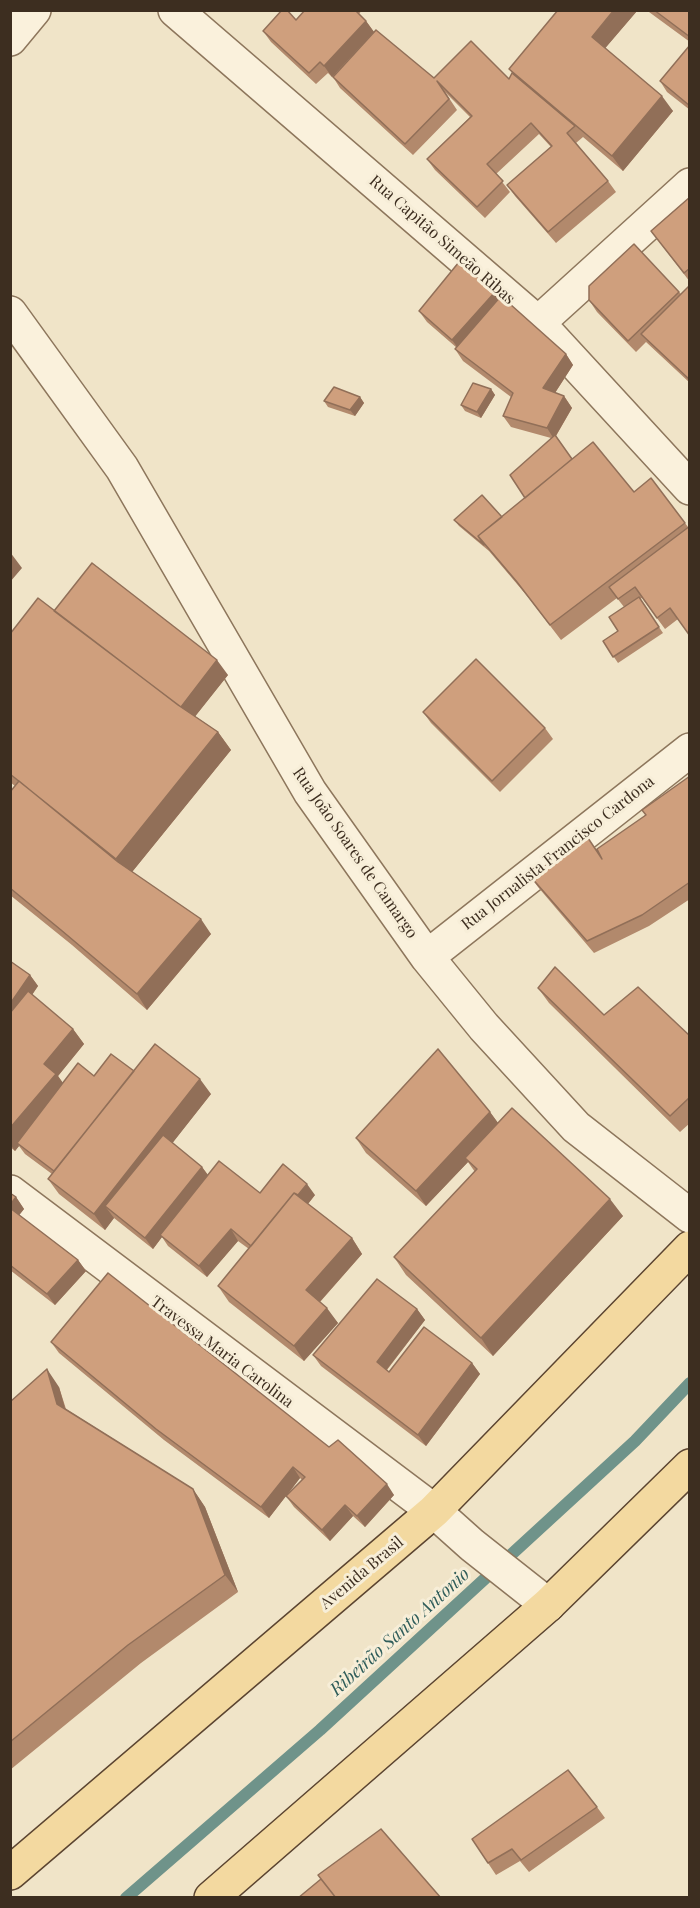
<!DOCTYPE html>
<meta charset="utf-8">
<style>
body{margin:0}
#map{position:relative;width:700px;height:1908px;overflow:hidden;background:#f0e4c8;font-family:"Playfair Display",serif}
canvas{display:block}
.frame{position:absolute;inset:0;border:12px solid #3d2e20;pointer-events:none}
</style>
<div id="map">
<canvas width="700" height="1908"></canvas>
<div class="frame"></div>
</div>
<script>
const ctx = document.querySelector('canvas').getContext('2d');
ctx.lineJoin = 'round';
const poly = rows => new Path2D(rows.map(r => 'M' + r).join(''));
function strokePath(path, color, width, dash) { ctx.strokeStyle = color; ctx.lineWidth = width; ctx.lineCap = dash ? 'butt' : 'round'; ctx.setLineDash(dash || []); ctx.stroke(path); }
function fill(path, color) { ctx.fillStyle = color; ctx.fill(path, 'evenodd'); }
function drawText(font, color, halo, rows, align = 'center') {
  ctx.font = font + ' "Playfair Display",serif'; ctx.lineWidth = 6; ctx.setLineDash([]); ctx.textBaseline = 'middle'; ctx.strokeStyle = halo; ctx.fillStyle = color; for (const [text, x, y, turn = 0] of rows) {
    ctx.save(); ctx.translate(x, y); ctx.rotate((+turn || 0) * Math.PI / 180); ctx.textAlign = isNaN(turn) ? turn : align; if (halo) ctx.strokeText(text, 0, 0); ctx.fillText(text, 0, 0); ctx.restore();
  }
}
const stream = poly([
 [126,1898,320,1730,635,1441,690,1383]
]);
const minor = poly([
 [175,10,538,323,690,488],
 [10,39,34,10],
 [10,313,122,468,310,792,427,957,484,1027,576,1127,690,1216],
 [538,323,690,185],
 [427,957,690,750],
 [10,1192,434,1511,472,1545,548,1605]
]);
const major = poly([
 [10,1873,434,1511,690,1248],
 [211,1898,548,1605,690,1466]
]);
const wall = poly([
 [305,10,362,10,359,14,366,21,374,32,336,73,434,78,509,79,512,73,509,69,637,11,605,48,673,111,623,171,583,137,576,143,608,181,616,192,556,243,515,196,507,185,551,147,539,134,496,174,510,192,485,218,435,170,427,159,470,117,445,92,457,110,413,155,340,88,333,77,332,77,328,73,316,84,271,42,263,31,296,20],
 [647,10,690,10,690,42,649,12],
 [690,45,690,110,667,92,660,81],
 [690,197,690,282,651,231],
 [690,285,690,383,646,342,636,352,597,312,589,300,679,292,681,294],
 [495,292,499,298,566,354,573,365,555,393,564,396,572,408,556,436,572,459,634,492,651,478,688,527,678,619,665,629,642,598,640,599,663,633,618,663,603,641,618,631,624,607,617,598,561,640,528,597,489,551,459,526,454,520,502,517,525,498,551,438,511,427,503,416,511,397,463,361,455,349,457,348,427,322,419,311],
 [491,389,495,395,481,418,465,411,461,405],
 [360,397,364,403,355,416,328,407,324,401],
 [54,611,228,675,195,716,218,732,231,750,132,872,211,934,147,1010,72,945,10,895,10,792,15,786,10,782,10,634],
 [423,712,545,728,553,739,500,792,431,723],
 [690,776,690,899,649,926,594,953,538,887,530,876,602,859,645,815],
 [10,961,30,975,38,986,32,995,73,1029,84,1044,58,1076,63,1083,94,1076,134,1071,211,1094,172,1143,202,1167,208,1175,260,1193,315,1195,308,1204,352,1238,362,1254,320,1302,338,1323,304,1361,229,1302,218,1286,249,1249,238,1241,207,1277,168,1246,162,1237,153,1249,114,1218,105,1230,59,1194,48,1179,52,1174,25,1154,19,1146,15,1151,10,1147],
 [538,988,604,1015,690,1036,690,1123,680,1132,549,1003],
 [490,1112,498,1123,623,1216,493,1356,406,1275,394,1257,475,1172,468,1162,426,1206,366,1153,356,1138],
 [10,1193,16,1197,24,1209,19,1215,78,1260,86,1271,55,1305,10,1270],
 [417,1309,425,1320,387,1370,389,1372,472,1363,480,1374,426,1446,321,1366,313,1355],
 [51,1342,329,1447,394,1495,365,1527,353,1516,330,1541,294,1507,286,1496,269,1518,164,1440,59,1353],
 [300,1478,302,1480,288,1494],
 [59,1387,66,1409,193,1489,205,1507,238,1592,141,1663,10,1770,10,1402],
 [597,1807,605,1818,529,1872,520,1861,496,1875,472,1839]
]);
const shadedWall = poly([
 [614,10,637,11,602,52,592,37],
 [366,21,374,32,332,77,324,66],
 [662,96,673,111,623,171,612,156],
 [495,292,502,304,460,351,452,340],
 [566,354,573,365,551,399,543,388],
 [491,389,495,395,481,418,477,412],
 [564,396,572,408,554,439,547,428],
 [360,397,364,403,355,416,350,410],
 [10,552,22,568,10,582],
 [217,660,228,675,190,723,180,707],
 [218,732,231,750,128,877,116,859],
 [201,919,211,934,147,1010,137,994],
 [30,975,38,986,10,1027,10,1004],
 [73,1029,84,1044,58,1076,67,1089,17,1143,19,1146,15,1151,10,1144,10,1128,44,1064],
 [200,1079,211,1094,116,1215,105,1206,114,1218,105,1230,94,1214],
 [490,1112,501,1127,465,1158,468,1162,426,1206,416,1191],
 [202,1167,210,1178,160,1235,162,1237,153,1249,145,1238],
 [307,1184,315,1195,263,1260,255,1248],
 [16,1197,24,1209,17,1218,10,1209,10,1205],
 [610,1199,623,1216,493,1356,481,1338],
 [231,1229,238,1241,207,1277,199,1266],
 [352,1238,362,1254,317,1305,306,1290],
 [78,1260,86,1271,55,1305,47,1294],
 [327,1308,338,1323,304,1361,294,1346],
 [417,1309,425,1320,384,1373,377,1362],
 [472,1363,480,1374,426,1446,418,1435],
 [47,1369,59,1387,69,1422,57,1404],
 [293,1467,300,1478,269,1518,261,1507],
 [387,1484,394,1495,365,1527,357,1516],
 [193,1489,205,1507,238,1592,225,1575],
 [345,1505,353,1516,330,1541,322,1530]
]);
const building = poly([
 [282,10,287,10,296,20,305,10,355,10,366,21,324,66,320,62,309,73,263,31,282,10],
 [558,10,614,10,592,37,662,96,612,156,509,69,558,10],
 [654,10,690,10,690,37,654,10],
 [376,30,434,78,471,41,509,79,512,73,575,126,567,133,608,181,548,232,507,185,552,146,531,123,487,164,503,181,477,207,427,159,472,116,437,81,449,99,405,144,333,77,376,30],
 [690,45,690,106,660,81,690,45],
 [690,197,690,268,684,273,651,231,690,197],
 [634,244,679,292,628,341,589,300,589,286,634,244],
 [459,262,495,292,452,340,419,311,459,262],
 [690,285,690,380,641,334,690,285],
 [501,296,566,354,543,388,564,396,547,428,503,416,513,393,455,349,501,296],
 [473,383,491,389,477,412,461,405,473,383],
 [334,387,360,397,350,410,324,401,334,387],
 [555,435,572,459,525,498,510,475,555,435],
 [593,442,634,492,651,478,685,523,550,625,517,582,478,536,593,442],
 [482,495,502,517,478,536,484,545,454,520,482,495],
 [690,526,690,636,670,608,657,618,635,587,618,599,609,587,690,526],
 [92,563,217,660,181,707,54,611,92,563],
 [639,597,659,627,613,657,603,641,618,631,609,617,639,597],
 [38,598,178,705,218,732,116,859,10,774,10,634,38,598],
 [476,659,545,728,492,781,423,712,476,659],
 [690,776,690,882,642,915,587,941,530,876,588,838,602,859,597,849,646,815,642,810,690,776],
 [19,781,118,862,201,919,137,994,61,930,10,888,10,792,19,781],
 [10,961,30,975,10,1004,10,961],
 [555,967,604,1015,638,987,690,1036,690,1097,670,1116,538,988,555,967],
 [28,991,73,1029,44,1064,56,1074,10,1128,10,1013,28,991],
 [155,1044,200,1079,94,1214,48,1179,155,1044],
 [438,1049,490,1112,416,1191,356,1138,438,1049],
 [111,1054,134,1071,54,1171,17,1143,78,1063,94,1076,111,1054],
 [512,1108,610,1199,481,1338,394,1257,477,1169,465,1158,512,1108],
 [163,1135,202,1167,145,1238,105,1206,163,1135],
 [219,1161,260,1193,283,1164,307,1184,298,1195,294,1193,251,1246,231,1229,199,1266,160,1235,219,1161],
 [10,1193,16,1197,10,1205,10,1193],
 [294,1193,352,1238,306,1290,327,1308,294,1346,218,1286,294,1193],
 [10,1208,78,1260,47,1294,10,1265,10,1208],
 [108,1273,329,1447,338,1440,387,1484,357,1516,345,1505,322,1530,286,1496,305,1477,293,1467,261,1507,156,1429,51,1342,108,1273],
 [377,1279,417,1309,377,1362,389,1372,424,1327,472,1363,418,1435,313,1355,377,1279],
 [47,1369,57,1404,193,1489,225,1575,128,1645,10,1742,10,1402,47,1369],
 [568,1770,597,1807,521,1860,512,1849,488,1863,472,1839,568,1770],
 [381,1829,441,1898,336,1898,318,1875,381,1829],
 [321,1879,336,1898,298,1898,321,1879]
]);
const streetNames = [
 ["Rua Capitão Simeão Ribas",442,240,41],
 ["Rua João Soares de Camargo",355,853,55],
 ["Rua Jornalista Francisco Cardona",558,853,-38],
 ["Travessa Maria Carolina",222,1352,37],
 ["Avenida Brasil",362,1573,-40]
];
const waterNames = [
 ["Ribeirão Santo Antonio",400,1632,-42]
];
strokePath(stream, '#6f938a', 12);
strokePath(minor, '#8d765c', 36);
strokePath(major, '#5b4430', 36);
strokePath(minor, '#faf1dc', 33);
strokePath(major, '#f3d9a0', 33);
fill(wall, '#b2896c');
fill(shadedWall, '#916f58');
fill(building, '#cf9f7d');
strokePath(building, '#916f58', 1.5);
drawText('16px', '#3d2e20', '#f7eed8', streetNames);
drawText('italic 18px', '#2f5d5a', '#f7eed8', waterNames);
</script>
